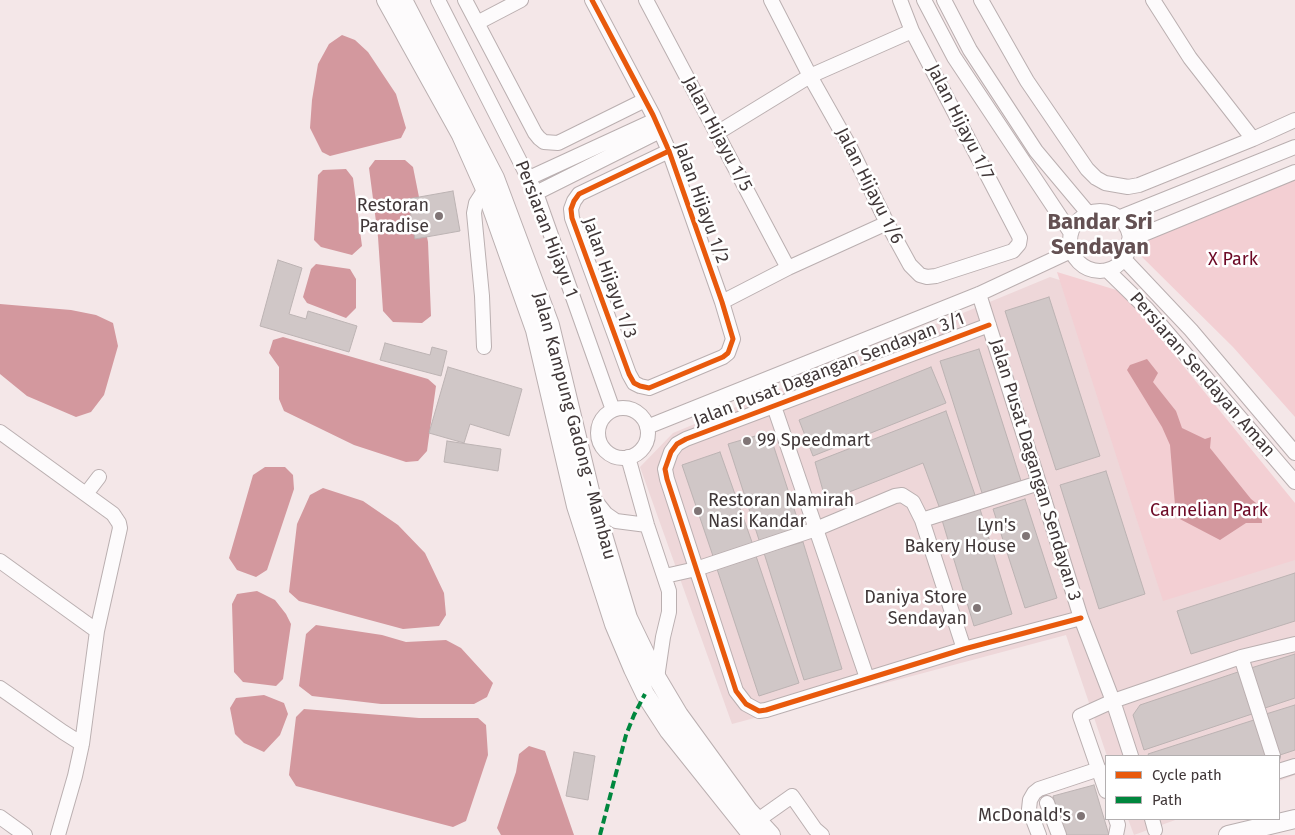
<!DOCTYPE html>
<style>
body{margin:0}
#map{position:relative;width:1295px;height:835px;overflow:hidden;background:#f4e7e8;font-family:"Fira Sans",sans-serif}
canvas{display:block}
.legend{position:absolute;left:1105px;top:755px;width:175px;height:65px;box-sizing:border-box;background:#fff;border:1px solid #b3afb0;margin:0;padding:6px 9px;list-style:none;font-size:15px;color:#413839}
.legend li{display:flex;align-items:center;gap:10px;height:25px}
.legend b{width:25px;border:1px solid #b3afb0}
</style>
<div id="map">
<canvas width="1295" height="835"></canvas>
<ul class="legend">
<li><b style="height:6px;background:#e8590c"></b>Cycle path</li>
<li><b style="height:6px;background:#00873e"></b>Path</li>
</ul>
</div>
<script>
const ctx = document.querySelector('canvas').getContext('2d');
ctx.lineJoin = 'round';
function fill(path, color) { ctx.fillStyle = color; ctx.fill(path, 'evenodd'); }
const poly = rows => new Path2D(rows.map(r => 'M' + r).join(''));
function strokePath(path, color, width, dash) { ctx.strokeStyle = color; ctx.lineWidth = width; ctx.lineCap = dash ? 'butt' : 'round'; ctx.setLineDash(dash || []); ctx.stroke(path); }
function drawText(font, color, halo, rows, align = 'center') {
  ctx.font = font + ' "Fira Sans",sans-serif'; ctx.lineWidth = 5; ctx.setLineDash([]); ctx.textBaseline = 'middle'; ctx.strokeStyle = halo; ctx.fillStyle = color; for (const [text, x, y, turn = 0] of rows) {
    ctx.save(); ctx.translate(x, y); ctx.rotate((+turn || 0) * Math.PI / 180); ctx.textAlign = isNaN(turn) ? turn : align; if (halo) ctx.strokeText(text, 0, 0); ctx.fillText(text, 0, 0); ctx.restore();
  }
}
const built = poly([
 [1050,277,1112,296,1295,509,1295,775,1279,781,1279,756,1107,756,1066,635,732,724,640,467,673,433],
 [1128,819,1178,819,1134,835]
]);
const green = poly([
 [1295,167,1295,417,1233,347,1138,253,1140,242],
 [1057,272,1123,292,1295,503,1295,560,1163,601]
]);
const water = poly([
 [342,35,355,40,368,52,396,94,406,128,401,138,330,156,322,152,310,128,312,100,318,64,329,44],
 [375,160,405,160,413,167,428,242,431,316,422,323,393,322,383,311,378,237,369,168],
 [346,169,353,178,362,246,352,255,321,247,314,240,318,175,323,170],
 [316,264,350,269,356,279,356,308,346,318,307,303,303,297,311,269],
 [0,304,71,310,96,315,113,323,118,346,104,395,91,412,76,417,27,396,0,374],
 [283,337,428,379,436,386,427,451,418,461,406,462,354,445,284,411,279,399,279,367,269,353,273,340],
 [1147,359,1158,373,1153,382,1176,411,1182,428,1205,439,1211,437,1210,448,1251,499,1261,507,1262,523,1246,523,1220,540,1176,517,1170,445,1162,427,1127,370,1130,365],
 [265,467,285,467,293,475,294,489,267,570,256,577,237,570,229,558,253,475],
 [323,488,363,501,398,525,425,553,444,593,446,615,439,626,403,629,299,601,289,592,297,524,310,495],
 [257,591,275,600,286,614,291,624,283,679,276,686,243,682,234,672,232,604,237,594],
 [316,625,382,635,406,642,446,640,461,648,493,683,487,697,474,704,381,704,312,696,299,686,306,634],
 [264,695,284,703,288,714,280,735,264,752,244,743,235,734,230,708,236,698],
 [304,709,419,718,478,718,486,725,488,755,466,821,453,827,296,786,289,775,296,717],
 [529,746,545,751,574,835,501,835,497,828,516,772,519,754]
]);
const building = poly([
 [453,191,460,231,415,239,408,199,453,191],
 [278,260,302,268,289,314,306,319,308,311,357,326,349,352,260,326,278,260],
 [1049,297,1100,456,1056,470,1005,311,1049,297],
 [385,343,430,355,432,347,447,351,441,376,380,360,385,343],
 [979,349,1021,481,982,493,940,361,979,349],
 [448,367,522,389,509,436,470,424,464,443,429,433,448,367],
 [931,367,946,403,813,456,799,420,931,367],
 [946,411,975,495,940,509,923,463,834,498,825,498,815,462,946,411],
 [769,432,801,530,760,543,728,444,769,432],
 [447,441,501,449,498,471,444,462,447,441],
 [720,452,753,545,714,559,682,465,720,452],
 [1106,471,1145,594,1099,609,1060,485,1106,471],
 [1025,499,1057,598,1025,608,993,509,1025,499],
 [980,509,1012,614,974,626,942,520,980,509],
 [803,542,842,669,804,680,764,553,803,542],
 [756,556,799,683,759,696,717,569,756,556],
 [1295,573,1295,621,1191,654,1177,611,1295,573],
 [1295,654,1295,698,1265,708,1251,668,1295,654],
 [1241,671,1255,713,1144,750,1133,715,1140,705,1241,671],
 [1295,705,1295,750,1280,755,1266,714,1295,705],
 [1257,719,1269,756,1149,756,1148,754,1257,719],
 [574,752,595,756,588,800,566,796,574,752],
 [1094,785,1109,835,1064,835,1053,796,1094,785]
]);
const minor = poly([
 [438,0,536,193,613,410],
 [465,0,535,133,539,138,544,142,558,143,645,100],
 [592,0,653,115,669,151,722,302,733,339,728,353,723,357,649,388,640,386,634,383,629,374,572,218,571,209,574,201,579,194,669,151],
 [646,0,788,268],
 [771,0,810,76,850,147,887,223,910,265,920,275,927,277,936,276,1013,251,1019,244,1020,238,912,31,900,0],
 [924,0,954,57,1071,233],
 [944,0,970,50,1036,151,1088,213],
 [981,0,1027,81,1087,169,1096,178,1105,183,1128,187,1139,185,1253,139,1295,120],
 [1153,0,1190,58,1253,139],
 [477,23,521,0],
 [717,133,810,76,912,31],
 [529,178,655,120],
 [536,193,660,131],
 '1070 241a30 30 0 1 1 60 0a30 30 0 1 1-60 0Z',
 [1118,218,1295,147],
 [1129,240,1295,172],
 [1124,259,1191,330,1295,453],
 [1107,270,1147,309,1295,482],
 [979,294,1039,483,1081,618,1113,701,1131,756],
 [722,302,788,268,887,223],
 [989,325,686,439,677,444,671,452,665,469,667,479,736,691,746,704,759,711,766,710,964,649,1081,618],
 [484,347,482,296,474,213,476,203,485,189],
 [765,380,867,678],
 '598 433a25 25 0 1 1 50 0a25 25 0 1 1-50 0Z',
 [647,427,979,294,1071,251],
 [0,432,113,514,119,523,120,528,97,631,82,744,75,776,58,835],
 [628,457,647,525,669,591,669,612,663,637,657,678],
 [86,494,99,477],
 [594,499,606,514,616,521,647,525],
 [922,520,1039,483],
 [0,561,97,631],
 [665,576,696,569,816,529,895,496,902,495,913,502,922,520,964,649],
 [1241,657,1273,756],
 [0,688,63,732,82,744],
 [1279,771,1295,766],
 [1106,791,1080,716,1113,701,1241,657,1295,644],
 [1047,803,1059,835],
 [0,817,25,835],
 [1116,819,1118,825,1116,835],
 [1152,819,1155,830],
 [758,820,792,796,815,829,822,835],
 [1039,835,1029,809,1030,800,1034,793,1039,789,1099,769]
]);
const major = poly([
 [386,0,461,135,485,189,535,330,576,506,614,624,633,669,645,694,669,731,752,835],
 [403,0,495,178,550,325,591,495,628,618,657,678,679,715,748,810,771,835],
 [1228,835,1295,819]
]);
const quiet = poly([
 [600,835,626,735,634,715,645,694]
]);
const cycleway = poly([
 [592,0,653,115,669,151,722,302,733,339,728,353,723,357,649,388,640,386,634,383,629,374,572,218,571,209,574,201,579,194,669,151],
 [989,325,686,439,677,444,671,452,665,469,667,479,736,691,746,704,759,711,766,710,964,649,1081,618]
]);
const markers = [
 [439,216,5,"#807576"],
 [747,441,5,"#807576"],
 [698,511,5,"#807576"],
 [1026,536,5,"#807576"],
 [977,608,5,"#807576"],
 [1081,816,5,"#807576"]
];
const streetNames = [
 ["Jalan Hijayu 1/7",960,122,63],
 ["Jalan Hijayu 1/5",717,134,62],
 ["Jalan Hijayu 1/6",869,186,63],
 ["Jalan Hijayu 1/2",701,203,70],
 ["Persiaran Hijayu 1",546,229,69],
 ["Jalan Hijayu 1/3",609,278,70],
 ["Jalan Pusat Dagangan Sendayan 3/1",829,370,-21],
 ["Persiaran Sendayan Aman",1202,375,49],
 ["Jalan Kampung Gadong - Mambau",574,426,75],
 ["Jalan Pusat Dagangan Sendayan 3",1035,470,73]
];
const poiNames = [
 ["Restoran",429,206],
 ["Paradise",429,227],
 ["99 Speedmart",757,441,"left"],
 ["Restoran Namirah",708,501,"left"],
 ["Nasi Kandar",708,522,"left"],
 ["Lyn's",1016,526],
 ["Bakery House",1016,547],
 ["Daniya Store",967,598],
 ["Sendayan",967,619],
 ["McDonald's",1071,816]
];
const parkNames = [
 ["X Park",1233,260],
 ["Carnelian Park",1209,511]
];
const districtNames = [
 ["Bandar Sri",1100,223],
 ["Sendayan",1100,248]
];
fill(built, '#eed7d9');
fill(green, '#f3cfd3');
fill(water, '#d3989e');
fill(building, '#d0c7c7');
strokePath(building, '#bcb3b3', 1);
strokePath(minor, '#baafb0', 16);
strokePath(major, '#baafb0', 20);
strokePath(minor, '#fdfbfc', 14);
strokePath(major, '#fdfbfc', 18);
strokePath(quiet, '#00873e', 4, [8, 4]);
strokePath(cycleway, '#e8590c', 5);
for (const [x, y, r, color] of markers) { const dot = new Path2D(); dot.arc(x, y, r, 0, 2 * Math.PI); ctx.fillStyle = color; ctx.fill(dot); strokePath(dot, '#fff', 2); }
drawText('18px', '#413839', '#fff', streetNames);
drawText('18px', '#413839', '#fff', poiNames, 'right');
drawText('18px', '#6d0a26', '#fff', parkNames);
drawText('bold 22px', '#645153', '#fff', districtNames);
</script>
